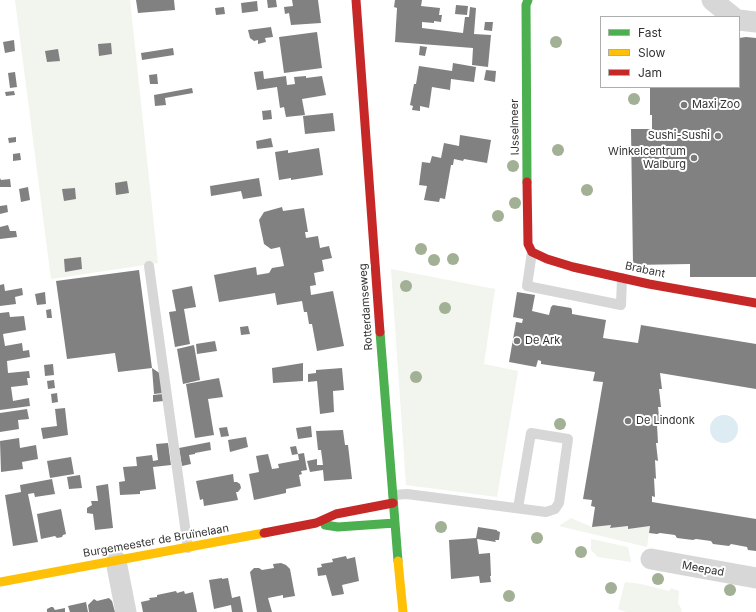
<!DOCTYPE html>
<meta charset="utf-8">
<style>
body{margin:0}
#map{position:relative;width:756px;height:612px;overflow:hidden;background:#fff;font-family:Inter,sans-serif}
canvas{display:block}
.legend{position:absolute;left:600px;top:16px;width:140px;height:72px;box-sizing:border-box;background:#fff;border:1px solid #adadad;margin:0;padding:5px 7px;list-style:none;font-size:12px;color:#333}
.legend li{display:flex;align-items:center;gap:8px;height:20px}
.legend b{width:20px;border:1px solid #adadad}
</style>
<div id="map">
<canvas width="756" height="612"></canvas>
<ul class="legend">
<li><b style="height:5px;background:#4caf50"></b>Fast</li>
<li><b style="height:5px;background:#ffc107"></b>Slow</li>
<li><b style="height:5px;background:#c62828"></b>Jam</li>
</ul>
</div>
<script>
const ctx = document.querySelector('canvas').getContext('2d');
ctx.lineJoin = 'round';
function fill(path, color) { ctx.fillStyle = color; ctx.fill(path, 'evenodd'); }
const poly = rows => new Path2D(rows.map(r => 'M' + r).join(''));
function strokePath(path, color, width, dash) { ctx.strokeStyle = color; ctx.lineWidth = width; ctx.lineCap = dash ? 'butt' : 'round'; ctx.setLineDash(dash || []); ctx.stroke(path); }
function drawText(font, color, halo, rows, align = 'center') {
  ctx.font = font + ' Inter,sans-serif'; ctx.lineWidth = 4; ctx.setLineDash([]); ctx.textBaseline = 'middle'; ctx.strokeStyle = halo; ctx.fillStyle = color; for (const [text, x, y, turn = 0] of rows) {
    ctx.save(); ctx.translate(x, y); ctx.rotate((+turn || 0) * Math.PI / 180); ctx.textAlign = isNaN(turn) ? turn : align; if (halo) ctx.strokeText(text, 0, 0); ctx.fillText(text, 0, 0); ctx.restore();
  }
}
const green = poly([
 [15,0,130,0,158,263,51,279],
 [391,269,495,289,484,364,518,371,497,497,406,485],
 [571,518,592,527,611,525,610,528,628,526,628,529,650,526,647,547,559,526],
 [591,539,628,547,631,562,598,557,591,550],
 [625,582,641,584,669,591,671,588,679,591,678,603,682,610,681,612,626,612,618,609]
]);
const water = poly([
 '710 429a14 14 0 1 1 28 0a14 14 0 1 1-28 0Z'
]);
const building = poly([
 [136,0,174,0,175,10,138,13],
 [267,0,276,0,277,7,268,8],
 [292,0,318,0,321,23,291,25,289,13,285,14,284,7,293,6],
 [395,0,422,0,421,6,440,8,439,15,442,15,441,22,434,21,434,23,422,22,422,28,463,33,465,17,469,17,470,7,476,8,474,34,491,35,488,67,472,65,473,48,395,42,397,8,394,7],
 [257,1,258,11,242,13,241,3],
 [456,5,468,6,467,15,455,14],
 [224,7,225,14,216,15,215,8],
 [485,22,493,22,492,31,484,30],
 [271,27,273,37,265,38,266,42,258,44,258,40,254,41,250,38,248,30],
 [317,32,322,68,284,73,279,37],
 [746,37,756,38,756,277,690,277,690,264,633,265,631,129,652,129,652,115,650,115,650,87,739,87,739,38],
 [14,40,15,51,5,53,3,42],
 [111,43,112,54,99,56,98,44],
 [420,46,427,47,425,56,419,55],
 [173,48,174,55,142,60,141,53],
 [58,49,60,61,47,62,45,51],
 [453,63,476,67,474,82,451,79,450,90,432,87,429,108,420,106,420,111,412,110,413,106,410,105,414,84,416,84,419,66,452,71],
 [486,70,496,71,495,82,484,80],
 [263,71,264,79,286,76,287,85,295,84,294,77,306,76,306,78,322,76,326,95,302,99,305,115,286,117,284,107,280,108,277,87,257,90,254,72],
 [15,72,17,87,10,88,8,73],
 [157,74,158,84,150,84,149,75],
 [192,88,193,93,165,98,166,105,155,106,154,95],
 [14,91,15,95,6,96,5,92],
 [271,110,272,119,263,120,262,111],
 [333,113,335,131,305,134,303,116],
 [460,135,491,140,487,163,464,159,463,161,454,159,453,165,451,165,445,199,440,198,439,202,424,200,427,186,419,185,422,162,430,163,432,156,441,158,444,143,459,146],
 [16,137,16,142,9,143,8,138],
 [271,138,273,147,257,149,256,141],
 [319,148,323,175,291,180,291,178,279,180,275,152,288,150,288,153],
 [20,153,21,160,13,161,13,154],
 [0,178,1,180,10,179,11,187,0,187],
 [259,178,262,196,243,199,241,191,211,196,210,186],
 [127,181,129,193,116,195,115,183],
 [28,187,30,200,21,202,19,189],
 [75,188,76,199,64,201,62,189],
 [7,205,8,212,0,214,0,206],
 [282,207,283,211,304,208,308,232,305,232,306,238,318,236,320,248,329,246,332,258,322,260,324,271,314,273,316,285,310,286,311,295,333,291,344,346,317,351,312,324,309,324,307,312,304,312,302,301,277,305,275,293,219,302,214,275,256,267,257,275,269,273,272,268,284,266,280,247,271,249,264,244,259,220,264,212],
 [8,225,10,231,16,231,17,237,0,239,0,227],
 [81,257,82,269,65,272,64,259],
 [139,270,152,368,118,372,115,353,67,359,56,281],
 [4,284,5,291,22,288,23,295,15,297,16,304,0,306,0,285],
 [192,286,196,307,184,309,190,344,175,347,169,312,176,311,172,290],
 [45,292,46,304,37,305,35,294],
 [517,292,535,295,532,311,549,315,551,307,553,305,571,308,572,310,572,314,606,320,603,338,638,343,641,325,756,344,756,389,660,373,662,389,659,389,661,407,658,407,660,425,657,425,658,443,656,443,658,461,655,460,656,479,654,478,655,497,652,496,652,502,756,519,756,551,748,550,747,547,731,544,729,546,713,544,711,541,696,539,693,540,677,538,675,535,660,533,657,534,649,533,650,526,628,529,628,526,610,528,611,525,592,527,595,507,591,506,592,500,583,499,603,382,593,381,595,372,541,364,541,361,538,360,536,367,509,362,516,322,522,323,523,319,513,317],
 [51,309,52,318,47,318,46,310],
 [9,312,10,317,24,316,26,330,3,334,5,346,22,343,23,351,29,350,30,357,7,361,8,373,29,371,30,378,27,378,28,385,11,387,13,401,29,398,30,406,0,410,0,313],
 [248,326,250,334,241,335,240,327],
 [215,341,217,351,197,354,196,344],
 [194,345,200,380,183,384,177,349],
 [303,363,303,381,273,383,272,368],
 [53,364,54,375,45,376,44,365],
 [152,368,161,374,163,393,154,394],
 [342,368,344,390,333,391,334,412,320,414,317,381,308,382,308,374,316,373,316,370],
 [219,378,223,397,208,399,214,435,195,438,186,384],
 [54,380,55,388,48,389,47,381],
 [57,393,58,402,52,403,51,394],
 [163,394,164,401,153,402,153,395],
 [65,408,68,435,43,439,41,428,57,426,55,409],
 [27,409,29,419,18,420,19,429,0,432,0,413],
 [311,426,312,437,298,439,296,428],
 [227,427,229,436,221,437,219,428],
 [343,430,345,445,348,445,352,479,324,481,323,470,310,472,307,461,317,459,317,465,323,465,321,450,318,450,316,431],
 [246,437,248,447,230,452,228,440],
 [19,438,20,448,36,445,38,459,22,462,23,469,1,472,0,441],
 [210,442,211,450,195,453,195,454,189,455,191,464,182,466,179,448],
 [168,443,171,465,153,467,156,489,140,491,140,494,120,495,119,482,125,481,123,467,137,466,136,457,152,455,153,461,158,460,156,444],
 [296,446,298,454,304,453,307,470,301,471,302,474,299,475,301,486,286,489,286,493,254,500,249,474,259,472,256,456,268,454,272,469,279,468,278,464,299,460,298,454,292,455,290,447],
 [71,457,74,474,50,478,47,461],
 [233,474,234,482,237,482,240,484,241,488,238,492,236,492,238,500,204,506,203,499,200,500,196,481],
 [80,475,82,488,69,489,67,477],
 [52,479,55,494,35,497,34,493,28,494,38,542,13,546,5,495,21,492,20,485],
 [108,484,113,528,95,530,93,514,87,513,87,508,92,505,91,501,98,501,96,486],
 [61,509,66,534,63,535,62,537,57,538,55,536,41,539,37,514],
 [478,527,497,530,497,531,500,532,499,540,495,540,496,542,477,539,479,554,490,553,491,576,490,576,491,582,480,583,479,576,451,579,449,540,476,538],
 [346,556,347,559,355,557,359,581,342,585,344,594,332,596,326,575,318,576,317,568,322,567,321,564,333,562,332,559],
 [281,563,286,565,290,569,295,596,283,598,283,595,268,598,272,612,257,612,250,572,254,568,259,568,262,570,274,568,273,564],
 [222,578,222,579,228,578,232,598,240,596,243,612,232,612,231,605,214,609,209,580],
 [176,591,177,593,184,591,185,594,193,592,197,612,143,612,141,602,150,600,149,598,157,597,157,595],
 [109,598,112,601,115,612,89,612,88,605,94,599,97,601],
 [86,602,88,612,70,612,68,606],
 [51,607,53,607,55,610,65,608,65,612,47,612,47,609]
]);
const lane = poly([
 [532,252,527,286,621,305,622,278],
 [149,266,188,548],
 [393,495,407,494,546,512,555,509,559,503,568,439,531,433,518,508]
]);
const street = poly([
 [712,0,733,17],
 [739,20,756,22],
 [651,559,756,578],
 [116,561,126,612]
]);
const fast = poly([
 [527,182,526,5,528,0],
 [380,332,398,561],
 [325,525,338,527,395,523]
]);
const slow = poly([
 [398,561,403,612],
 [0,582,264,533]
]);
const jam = poly([
 [356,0,380,332],
 [527,182,528,244,532,252,547,259,573,267,649,284,756,303],
 [264,533,316,523,336,514,393,503]
]);
const trees = [
 [556,42],
 [634,99],
 [558,150],
 [513,166],
 [587,190],
 [515,203],
 [498,216],
 [421,249],
 [453,259],
 [434,260],
 [406,286],
 [445,308],
 [416,377],
 [560,424],
 [441,527],
 [537,538],
 [581,552],
 [658,579],
 [611,588],
 [730,590],
 [509,596]
];
const markers = [
 [684,105,4,"#7a7a7a"],
 [718,136,4,"#7a7a7a"],
 [694,158,4,"#7a7a7a"],
 [517,341,4,"#7a7a7a"],
 [628,421,4,"#7a7a7a"]
];
const poiNames = [
 ["Maxi Zoo",692,105],
 ["Sushi-Sushi",710,136,"right"],
 ["Winkelcentrum",686,152,"right"],
 ["Walburg",686,165,"right"],
 ["De Ark",525,341],
 ["De Lindonk",636,421]
];
const streetNames = [
 ["IJsselmeer",515,127,-91],
 ["Brabant",645,270,12],
 ["Rotterdamseweg",366,307,-94],
 ["Burgemeester de Bruïnelaan",156,541,-10],
 ["Meepad",703,569,10]
];
fill(green, '#f1f5ed');
fill(water, '#ddebf3');
fill(building, '#818181');
strokePath(lane, '#d7d7d7', 10);
strokePath(street, '#d7d7d7', 21);
strokePath(fast, '#4caf50', 9);
strokePath(slow, '#ffc107', 9);
strokePath(jam, '#c62828', 9);
ctx.fillStyle = '#a2b095';
for (const [x, y] of trees) { ctx.beginPath(); ctx.arc(x, y, 6, 0, 2 * Math.PI); ctx.fill(); }
for (const [x, y, r, color] of markers) { const dot = new Path2D(); dot.arc(x, y, r, 0, 2 * Math.PI); ctx.fillStyle = color; ctx.fill(dot); strokePath(dot, '#fff', 1.5); }
drawText('11px', '#333', '#fff', poiNames, 'left');
drawText('11px', '#333', '#fff', streetNames);
</script>
